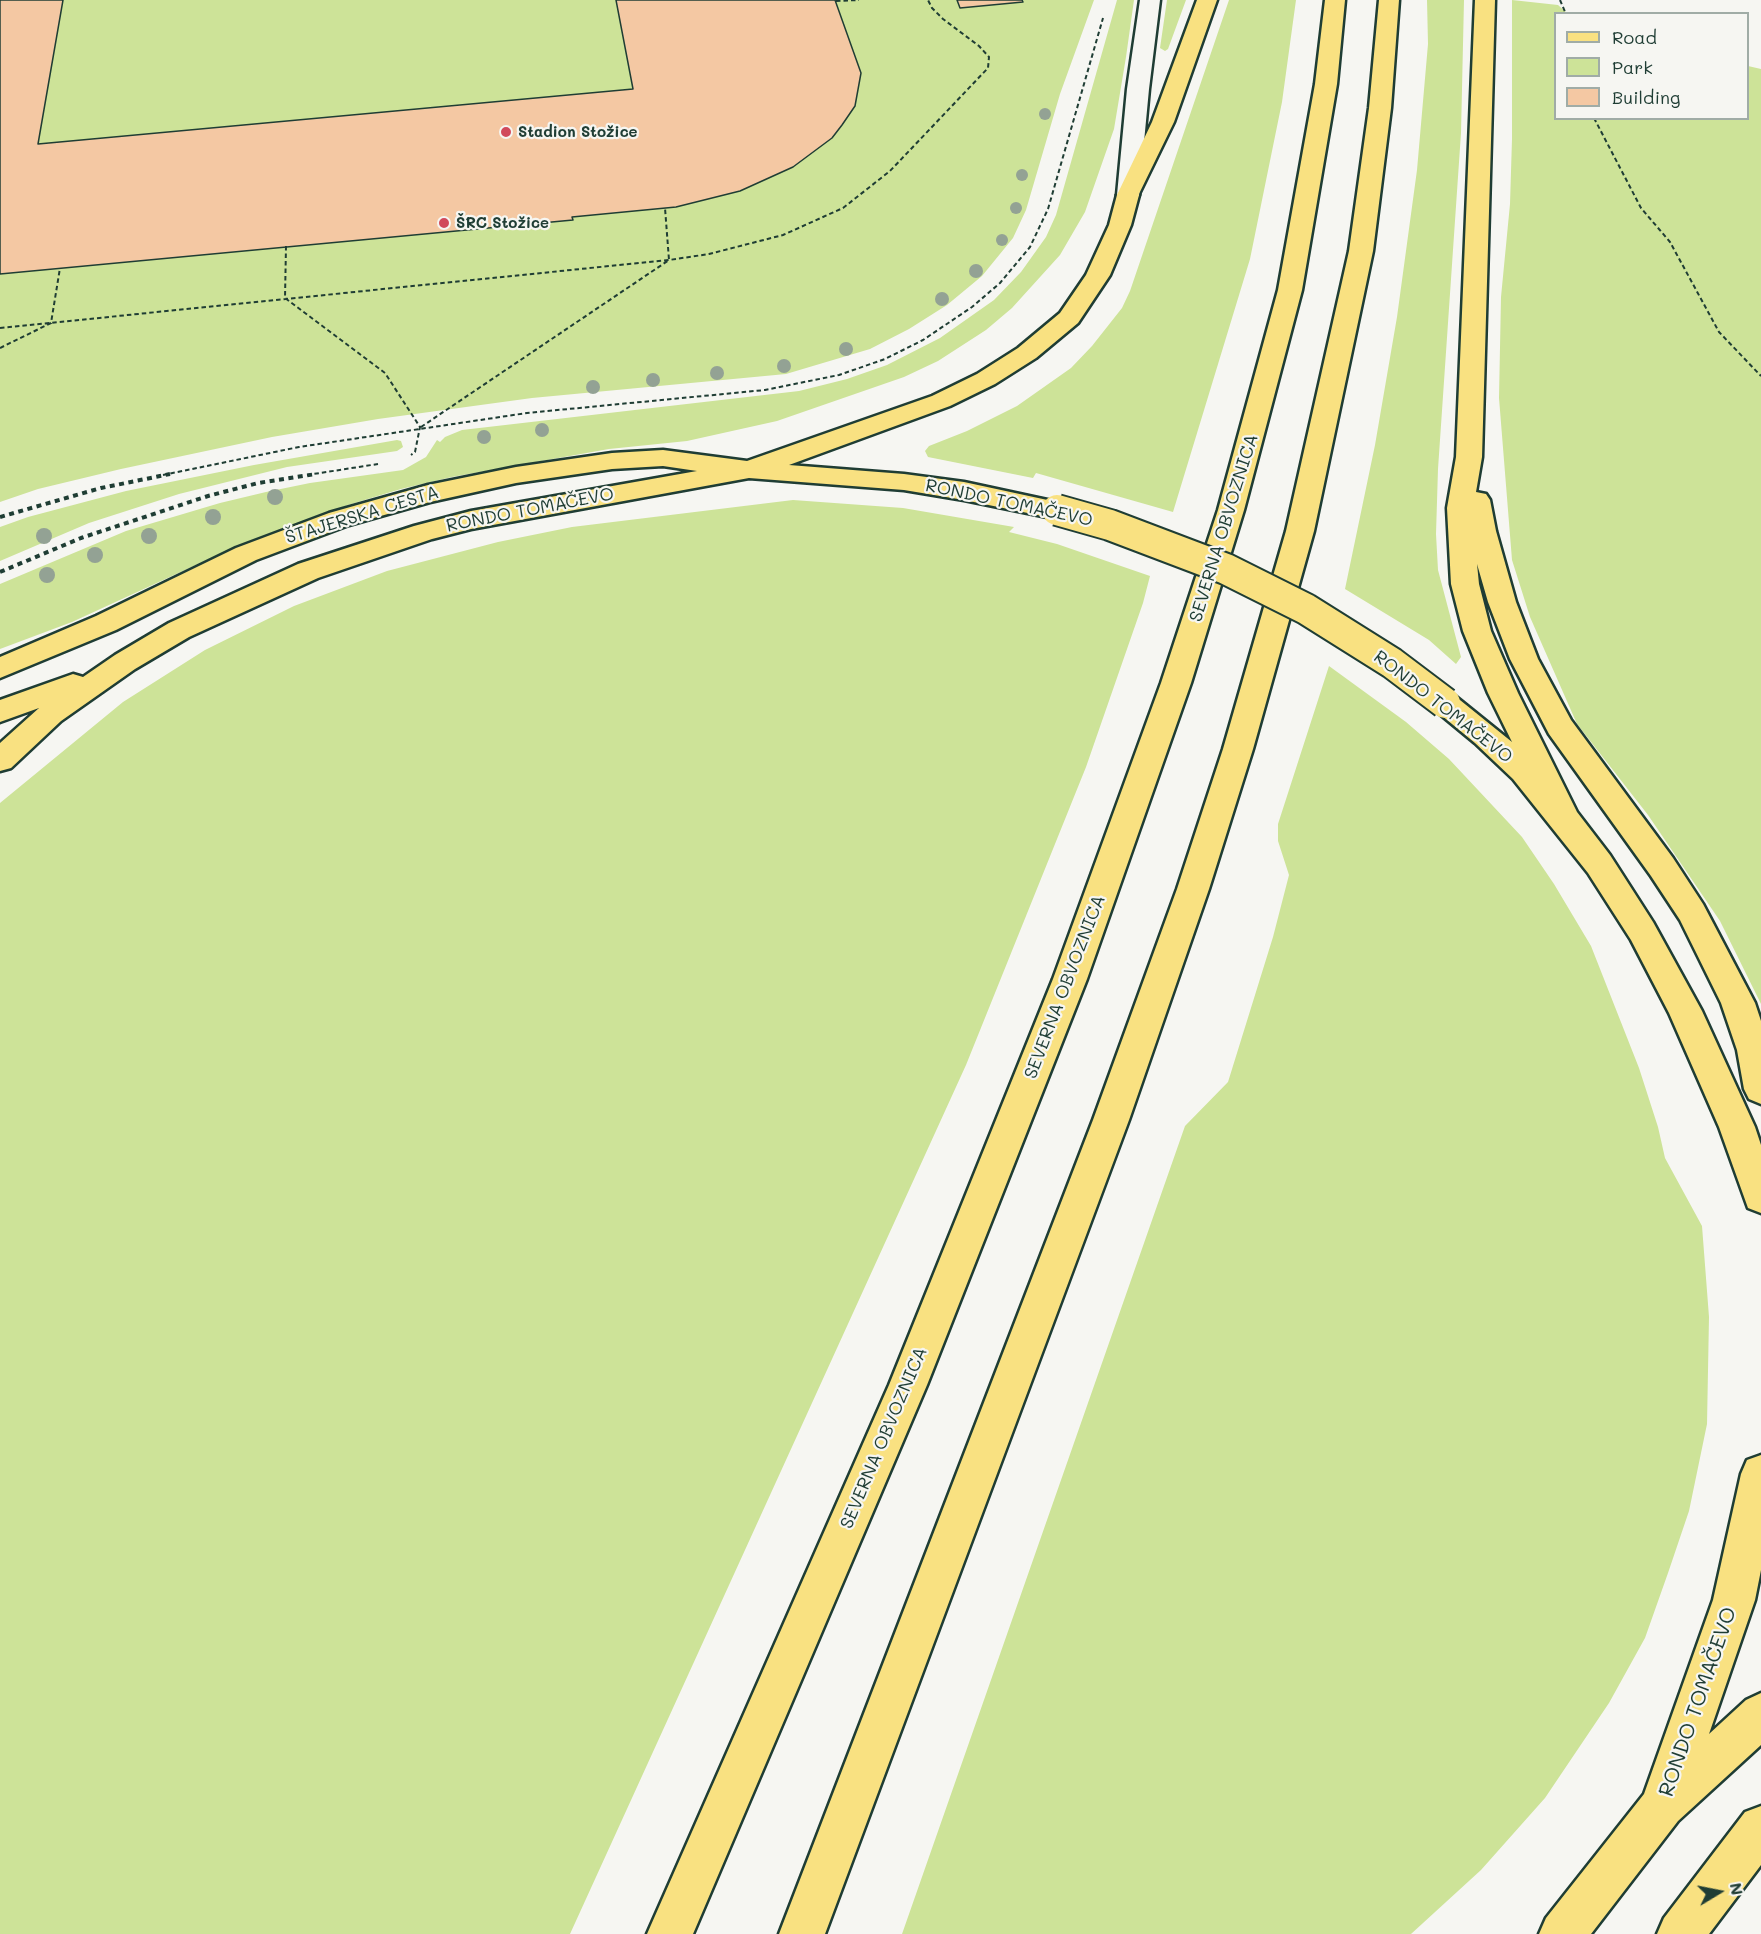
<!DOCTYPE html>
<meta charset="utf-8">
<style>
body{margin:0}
#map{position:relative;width:1761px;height:1934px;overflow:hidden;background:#f6f6f2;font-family:Mali,sans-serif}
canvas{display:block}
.legend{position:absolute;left:1554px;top:12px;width:195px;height:108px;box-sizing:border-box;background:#f6f6f2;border:2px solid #a0aca6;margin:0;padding:8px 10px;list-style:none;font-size:18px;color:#1f3d34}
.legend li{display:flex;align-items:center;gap:12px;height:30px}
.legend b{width:30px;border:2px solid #a0aca6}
.north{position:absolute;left:1689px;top:1862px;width:60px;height:60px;-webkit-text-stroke:4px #f6f6f2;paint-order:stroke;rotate:80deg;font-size:16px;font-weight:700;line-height:24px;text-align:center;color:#1f3d34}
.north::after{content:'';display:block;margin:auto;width:21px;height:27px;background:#1f3d34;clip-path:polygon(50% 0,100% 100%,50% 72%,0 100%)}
</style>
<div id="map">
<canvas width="1761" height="1934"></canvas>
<ul class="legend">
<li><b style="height:8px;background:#f9e181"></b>Road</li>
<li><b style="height:16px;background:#cde398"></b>Park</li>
<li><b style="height:16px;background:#f4c8a3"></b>Building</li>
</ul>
<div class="north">N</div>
</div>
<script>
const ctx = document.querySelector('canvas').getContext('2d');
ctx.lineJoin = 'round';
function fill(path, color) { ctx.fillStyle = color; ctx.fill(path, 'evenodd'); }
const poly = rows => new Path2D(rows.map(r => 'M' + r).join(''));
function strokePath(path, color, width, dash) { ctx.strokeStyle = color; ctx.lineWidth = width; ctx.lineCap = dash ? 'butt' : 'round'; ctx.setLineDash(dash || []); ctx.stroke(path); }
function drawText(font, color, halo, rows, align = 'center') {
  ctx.font = font + ' Mali,sans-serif'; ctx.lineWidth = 4.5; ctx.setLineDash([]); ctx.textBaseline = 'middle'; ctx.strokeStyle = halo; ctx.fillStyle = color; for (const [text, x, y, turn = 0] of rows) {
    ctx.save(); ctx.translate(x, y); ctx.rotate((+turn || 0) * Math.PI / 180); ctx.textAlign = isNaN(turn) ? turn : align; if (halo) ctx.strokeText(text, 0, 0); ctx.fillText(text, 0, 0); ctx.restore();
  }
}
const green = poly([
 [0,0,1094,0,1060,94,1026,210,1013,238,982,276,947,305,909,329,870,349,786,374,532,398,378,419,272,437,121,469,38,489,0,502],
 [1117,0,1134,0,1126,57,1114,129,1085,212,1060,255,1012,308,986,330,938,361,904,377,777,421,687,441,609,449,452,477,401,489,348,505,209,559,72,622,0,649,0,584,126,531,220,503,266,492,310,483,403,470,426,457,437,440,440,442,445,437,462,430,799,391,847,379,887,365,940,338,994,300,1021,272,1046,237,1056,215],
 [1167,0,1186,0,1168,49,1165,51,1160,48],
 [1229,0,1296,0,1282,102,1250,259,1173,512,1036,473,1033,478,928,457,925,451,929,446,967,431,1017,406,1071,368,1092,346,1122,308,1130,291],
 [1427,0,1464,0,1461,133,1438,469,1436,534,1438,570,1461,657,1456,664,1429,640,1345,589,1375,445,1397,317,1417,170,1428,44],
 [1512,0,1558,5,1567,13,1556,14,1556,118,1748,118,1748,66,1761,69,1761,1004,1720,921,1648,815,1577,724,1530,617,1512,560,1499,398,1501,297,1510,204,1512,139],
 [397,440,401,441,403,447,397,451,287,467,179,494,89,523,0,561,0,527,28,517,126,491,254,465],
 [793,500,903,508,1014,527,1009,532,1057,544,1150,576,1143,603,1086,767,966,1065,570,1934,0,1934,0,803,123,702,205,650,294,606,387,571,498,542,572,527],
 [1329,666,1406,722,1449,759,1522,837,1554,884,1591,946,1639,1068,1658,1127,1665,1158,1702,1226,1709,1317,1707,1424,1689,1511,1668,1573,1645,1638,1609,1703,1545,1798,1481,1870,1411,1934,902,1934,1185,1126,1228,1082,1273,937,1289,875,1278,841,1278,824]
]);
const building = poly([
 [0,0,63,0,38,144,633,89,616,0,835,0,861,73,855,106,842,125,832,138,793,167,740,191,676,207,572,217,573,220,0,274,0,0],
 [957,0,1022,0,1023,2,960,8,957,0]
]);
const pathFar1 = poly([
 [1560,0,1566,14],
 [836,1,859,0],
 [1594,118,1641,208,1670,242,1719,332,1761,376],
 [286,246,285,298,385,373,420,427,415,452,411,455],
 [0,328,669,260,709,254,783,235,843,208,890,171,988,68,989,57,979,46,943,19,932,8,928,0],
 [0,348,51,323,60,268],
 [421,427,669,260,665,208],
 [163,475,299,447,527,413,765,390,839,375,885,359,923,340,972,307,1000,283,1030,247,1048,209,1103,18],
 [307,475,378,464]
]);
const path = poly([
 [0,517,101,488,170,474],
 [0,572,81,538,208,496,258,483,316,474]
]);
const secondary = poly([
 [1140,0,1160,0,1149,89,1139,195,1136,200,1128,202,1120,200,1117,195,1127,89,1140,0]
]);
const primary = poly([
 [1475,0,1495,0,1482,457,1476,492,1486,494,1490,500,1496,531,1516,602,1538,659,1571,720,1673,858,1703,904,1755,1003,1761,1021,1761,1104,1749,1099,1744,1089,1737,1050,1721,1003,1680,920,1651,876,1549,734,1510,659,1488,602,1477,564,1479,584,1491,631,1518,693,1577,812,1610,855,1653,922,1702,1011,1755,1127,1761,1145,1761,1213,1748,1208,1719,1127,1669,1013,1631,940,1588,873,1513,779,1475,743,1435,710,1430,703,1435,696,1445,693,1455,696,1512,742,1488,693,1463,631,1451,584,1447,508,1456,457,1475,0],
 [1128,188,1136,190,1139,195,1131,225,1110,275,1078,323,1036,358,995,384,950,406,789,465,904,474,964,482,1066,504,1070,510,1066,516,1057,519,964,500,904,490,749,478,471,529,432,539,318,578,189,637,135,669,61,721,11,768,0,771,0,743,39,708,0,722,0,700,73,674,83,677,115,655,169,623,298,564,414,526,471,511,697,471,663,466,612,469,516,483,430,502,349,525,256,560,116,630,0,678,0,657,96,616,236,548,329,513,428,485,516,467,612,453,663,450,747,461,932,396,977,374,1018,348,1060,313,1086,275,1109,225,1117,195,1120,190,1128,188],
 [1761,1455,1761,1570,1755,1600,1709,1734,1746,1700,1761,1693,1761,1745,1678,1821,1591,1934,1539,1934,1546,1918,1644,1794,1713,1600,1741,1474,1747,1460,1761,1455],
 [1761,1806,1761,1865,1709,1934,1657,1934,1664,1918,1745,1812,1761,1806]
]);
const highway = poly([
 [1197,0,1217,0,1174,122,1136,200,1128,202,1120,200,1117,195,1152,122,1197,0],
 [1325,0,1345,0,1337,84,1302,290,1244,510,1191,683,1087,979,927,1385,693,1934,647,1934,889,1385,1053,979,1161,683,1218,510,1278,290,1315,84,1325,0],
 [1379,0,1399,0,1391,108,1373,251,1314,531,1253,749,1209,889,1129,1120,825,1934,779,1934,1093,1120,1177,889,1223,749,1286,531,1349,251,1369,108,1379,0]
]);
const primaryBridge = poly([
 [1057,510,1110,525,1226,569,1306,609,1392,663,1445,703]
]);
const trees = [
 [1045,114,6],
 [1022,175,6],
 [1016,208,6],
 [1002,240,6],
 [976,271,7],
 [942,299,7],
 [846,349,7],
 [784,366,7],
 [717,373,7],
 [653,380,7],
 [593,387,7],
 [542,430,7],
 [484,437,7],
 [275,497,8],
 [213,517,8],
 [44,536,8],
 [149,536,8],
 [95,555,8],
 [47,575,8]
];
const markers = [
 [506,132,6,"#d1495b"],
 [444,223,6,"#d1495b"]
];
const farPoinames = [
 ["Stadion Stožice",518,132],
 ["ŠRC Stožice",456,223]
];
const streetNames = [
 ["RONDO TOMAČEVO",1009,503,12],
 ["RONDO TOMAČEVO",530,510,-11],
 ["ŠTAJERSKA CESTA",362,515,-17],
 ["SEVERNA OBVOZNICA",1224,528,-73],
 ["RONDO TOMAČEVO",1443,707,38],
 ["SEVERNA OBVOZNICA",1065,987,-69],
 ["SEVERNA OBVOZNICA",884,1438,-67]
];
const nearStreetnames = [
 ["RONDO TOMAČEVO",1698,1702,-71]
];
fill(green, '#cde398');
fill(building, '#f4c8a3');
strokePath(building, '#1f3d34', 1.5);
strokePath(secondary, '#1f3d34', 5);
strokePath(primary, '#1f3d34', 5);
strokePath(highway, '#1f3d34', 5);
strokePath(pathFar1, '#1f3d34', 2, [4.5, 3]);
strokePath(path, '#1f3d34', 4, [5, 4.5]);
fill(secondary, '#f6f6f2');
fill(primary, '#f9e181');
fill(highway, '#f9e181');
strokePath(primaryBridge, '#1f3d34', 34, []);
strokePath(primaryBridge, '#f9e181', 30);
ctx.fillStyle = '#93a294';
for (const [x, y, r] of trees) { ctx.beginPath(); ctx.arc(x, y, r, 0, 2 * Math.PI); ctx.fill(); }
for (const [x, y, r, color] of markers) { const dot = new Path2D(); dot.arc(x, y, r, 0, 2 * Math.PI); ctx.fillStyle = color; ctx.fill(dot); strokePath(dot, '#f6f6f2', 2); }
drawText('bold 15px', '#1f3d34', '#f6f6f2', farPoinames, 'left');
drawText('18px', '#1f3d34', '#f6f6f2', streetNames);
drawText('21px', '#1f3d34', '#f6f6f2', nearStreetnames);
</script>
